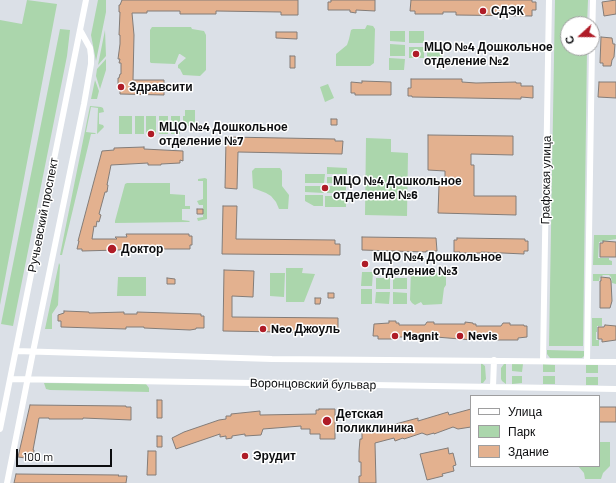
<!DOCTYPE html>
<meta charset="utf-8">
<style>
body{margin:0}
#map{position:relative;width:616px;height:483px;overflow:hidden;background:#dbe0e7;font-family:Barlow,sans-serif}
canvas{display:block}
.legend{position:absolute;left:470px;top:395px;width:130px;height:72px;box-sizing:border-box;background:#fff;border:1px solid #9e9e9f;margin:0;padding:5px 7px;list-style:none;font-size:12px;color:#0c0d0f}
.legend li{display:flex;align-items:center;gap:8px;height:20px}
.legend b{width:20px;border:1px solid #9e9e9f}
.north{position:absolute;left:560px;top:16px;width:40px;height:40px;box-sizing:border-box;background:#fff;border:1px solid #9e9e9f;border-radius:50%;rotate:249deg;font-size:11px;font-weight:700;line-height:16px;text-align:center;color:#0c0d0f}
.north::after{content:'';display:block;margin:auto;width:14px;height:18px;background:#af1c27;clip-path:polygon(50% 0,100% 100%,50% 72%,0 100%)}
.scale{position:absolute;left:16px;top:449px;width:96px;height:18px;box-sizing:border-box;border:2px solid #0c0d0f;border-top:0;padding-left:5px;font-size:12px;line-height:14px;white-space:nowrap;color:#0c0d0f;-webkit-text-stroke:3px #fff;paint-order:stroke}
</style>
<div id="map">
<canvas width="616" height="483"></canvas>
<ul class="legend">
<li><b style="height:5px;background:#fff"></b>Улица</li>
<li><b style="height:11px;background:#abd6ac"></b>Парк</li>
<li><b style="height:11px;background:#e3b18f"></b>Здание</li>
</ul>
<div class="north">С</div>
<div class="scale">100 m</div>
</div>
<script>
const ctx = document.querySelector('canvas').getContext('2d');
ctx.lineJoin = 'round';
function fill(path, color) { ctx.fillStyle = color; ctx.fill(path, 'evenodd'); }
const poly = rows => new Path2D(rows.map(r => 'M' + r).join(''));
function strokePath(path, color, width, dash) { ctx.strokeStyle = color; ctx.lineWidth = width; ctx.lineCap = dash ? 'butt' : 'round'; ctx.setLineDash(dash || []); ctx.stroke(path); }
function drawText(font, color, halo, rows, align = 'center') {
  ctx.font = font + ' Barlow,sans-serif'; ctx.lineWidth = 3; ctx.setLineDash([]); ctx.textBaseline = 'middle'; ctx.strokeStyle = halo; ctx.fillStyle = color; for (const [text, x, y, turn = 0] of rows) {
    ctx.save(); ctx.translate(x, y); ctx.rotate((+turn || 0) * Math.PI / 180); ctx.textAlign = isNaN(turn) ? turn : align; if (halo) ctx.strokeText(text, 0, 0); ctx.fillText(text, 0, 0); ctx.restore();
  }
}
const green = poly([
 [27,0,57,4,0,305,0,20,22,24],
 [98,0,106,0,106,12,96,61,91,35],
 [555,0,588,0,587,24,568,24,568,48,587,48,583,346,549,346],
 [367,25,373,26,375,29,374,63,370,66,336,66,336,54,347,45,349,39,351,30,353,29,365,29],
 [152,27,191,27,192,29,204,31,206,35,206,70,200,76,183,75,180,69,178,68,178,65,186,58,180,54,179,54,175,64,151,63,150,62,150,30],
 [60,29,70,30,67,56,13,326,1,324],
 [105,30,106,56,98,65],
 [390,31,405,31,405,42,390,41],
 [409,31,424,31,424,43,409,43],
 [390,44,405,45,405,56,390,56],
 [409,47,424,47,424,58,409,58],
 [427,50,442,50,442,60,427,58],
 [389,58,405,59,404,70,389,70],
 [106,59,106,70,100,89,96,76,97,69],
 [95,80,99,91,97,99,91,99],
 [328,84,334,98,325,102,320,87],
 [90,106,101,107,103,108,104,112,99,113,99,124,103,125,104,127,97,134,98,108,91,107,86,132,95,133,96,134,91,134,62,255,60,255],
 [185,110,195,110,195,126,183,126,183,116,185,116],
 [119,116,132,116,132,134,119,134],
 [135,116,144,116,144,134,135,134],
 [146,116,156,116,156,134,146,134],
 [159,116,168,116,168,134,159,134],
 [171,116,180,116,180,134,171,134],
 [366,138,391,139,391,152,408,153,407,216,365,215],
 [327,167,347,168,347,174,327,174],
 [255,168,280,168,282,171,282,186,289,195,288,209,279,209,276,202,271,196,266,193,253,188,252,171],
 [305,174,325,174,324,183,305,183],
 [327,177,346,177,346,184,327,183],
 [205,178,207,179,207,219,198,221,197,218,203,217,203,205,199,205,197,201,203,199,203,181,198,181,198,179],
 [127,183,170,183,170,194,185,195,185,206,190,206,190,209,182,209,182,220,190,221,189,222,115,223,115,221,125,184],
 [305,186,324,186,324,193,305,192],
 [327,186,346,186,346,193,327,193],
 [305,195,323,195,323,206,314,206,305,201],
 [325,196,346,196,346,207,325,207],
 [594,235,616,235,616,239,599,242,598,258,609,258,609,260,612,261,612,265,593,265],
 [59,263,60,265,58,305,52,314,52,329,45,329],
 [286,268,303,268,302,273,315,274,304,302,286,302],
 [411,269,422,270,423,273,428,269,438,273,439,270,446,270,446,285,444,288,442,304,423,305,421,302,415,305,412,303,410,300],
 [362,272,373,272,372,286,361,286],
 [270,273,285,273,284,297,270,296],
 [593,274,616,274,616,284,612,283,611,277,609,275,603,275,602,276,600,276,599,281,593,281],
 [118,277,146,277,146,296,117,296],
 [376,278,390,278,390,289,376,289],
 [393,278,407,278,407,289,393,289],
 [361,289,372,289,372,304,361,304],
 [376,292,390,292,389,304,375,303],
 [393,292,407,293,407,304,393,304],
 [592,318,602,318,602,326,597,326,597,332,596,332,596,340,599,340,599,346,592,346],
 [547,350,584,351,584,356,582,358,550,358,547,354],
 [481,363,485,366,486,379,483,383,481,383],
 [504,364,506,364,506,384,502,381,501,379,501,368],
 [512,364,523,364,522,372,512,371],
 [543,364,555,365,555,372,543,372],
 [586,365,598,365,598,373,586,373],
 [512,376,522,376,522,383,512,384],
 [543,376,555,376,555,384,543,384],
 [586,377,598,377,598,385,586,385],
 [44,383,146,384,149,388,149,392,50,390,46,389],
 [599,442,610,442,610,466,603,473,601,479,585,479,584,473,578,466,599,466]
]);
const building = poly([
 [122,0,298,0,298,15,281,15,281,12,216,11,216,14,180,14,180,11,147,11,147,13,132,13,134,35,133,80,164,80,164,95,120,94,120,89,119,84,118,84,118,78,119,78,120,74,121,74,121,63,119,63,120,59,118,59,120,44,120,35,119,35,120,12,119,12,119,5,120,5,122,0],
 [331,0,375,0,375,11,356,10,356,13,350,12,350,10,328,10,328,2,331,2,331,0],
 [411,0,532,0,532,2,536,2,536,10,532,10,532,16,456,15,456,12,443,12,443,14,415,14,415,11,410,11,411,0],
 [616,0,616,14,604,16,602,2,616,0],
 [276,32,297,32,297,39,276,38,276,32],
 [601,37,612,38,613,44,615,44,614,57,612,60,611,66,603,66,603,63,600,63,601,37],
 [290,56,295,56,295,68,290,68,290,56],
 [411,79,462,79,462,82,476,83,516,82,516,83,521,83,521,86,533,86,533,98,521,97,521,99,412,97,412,96,408,96,408,88,411,88,411,79],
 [362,81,391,82,391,95,355,95,355,93,351,93,351,82,362,83,362,81],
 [599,82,616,82,616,98,598,97,599,82],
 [179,84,185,84,185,89,179,89,179,84],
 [331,119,337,119,337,125,331,125,331,119],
 [428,135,513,136,513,155,471,154,471,165,474,165,474,196,516,196,516,215,438,213,439,185,445,185,445,171,428,170,428,135],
 [228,137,335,139,335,141,343,141,342,154,238,152,237,189,225,188,226,140,228,140,228,137],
 [144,147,144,149,183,151,183,161,180,160,180,163,161,164,161,165,148,165,148,163,111,165,107,185,108,185,107,192,105,192,99,214,101,215,99,222,97,221,96,227,94,226,92,239,117,239,115,237,127,237,126,234,189,234,189,236,192,236,192,245,190,245,190,249,164,249,164,248,155,248,155,249,82,251,82,249,77,249,79,241,78,241,102,151,114,150,114,148,144,147],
 [223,206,237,206,236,239,335,240,335,244,340,244,340,255,222,254,223,206],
 [197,209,203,209,203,214,197,214,197,209],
 [362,237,433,238,436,238,437,251,426,251,426,252,362,250,362,237],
 [457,238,525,239,525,241,528,241,528,251,524,251,524,254,481,252,481,253,460,253,460,252,454,252,454,240,457,240,457,238],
 [603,241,616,242,616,257,600,257,600,243,603,243,603,241],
 [224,270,254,271,253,297,232,296,232,317,338,318,338,333,223,331,224,270],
 [601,277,610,278,611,281,612,301,610,308,600,308,600,281,601,281,601,277],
 [167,278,175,279,175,284,167,284,167,278],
 [328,293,334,293,334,298,328,298,328,293],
 [315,298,321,298,320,304,315,304,315,298],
 [64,311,89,312,89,313,124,312,124,314,137,314,137,312,201,314,201,316,204,316,204,328,196,328,196,329,190,330,144,328,144,327,126,327,126,329,61,327,61,321,58,321,58,315,64,313,64,311],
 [389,321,396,321,396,323,399,323,399,325,425,325,427,322,434,322,434,324,465,324,465,322,473,323,473,324,476,324,476,326,501,326,503,323,510,323,510,325,524,325,524,326,527,326,527,337,518,338,518,340,494,340,494,337,472,337,472,340,436,337,436,340,418,339,418,337,396,337,396,339,378,339,378,336,373,336,374,324,389,323,389,321],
 [605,325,616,326,616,340,602,342,602,339,598,339,598,327,604,327,605,325],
 [157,400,162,400,162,418,157,418,157,400],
 [30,405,126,406,126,407,131,407,131,420,83,418,83,419,49,419,49,418,39,418,33,450,34,450,33,459,18,457,30,405],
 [599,407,616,407,616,422,599,422,599,407],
 [319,409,335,409,335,439,320,439,320,434,310,434,310,429,301,429,301,426,263,429,261,435,245,436,245,434,232,436,232,438,226,439,226,436,220,437,220,434,176,449,172,438,184,432,219,420,226,419,226,416,231,416,231,414,260,411,260,415,316,414,316,410,319,410,319,409],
 [471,409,471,427,458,429,453,427,434,434,434,433,427,435,422,433,404,439,403,438,395,441,394,438,375,443,376,483,359,483,359,476,361,476,361,462,359,462,359,451,360,439,362,439,362,431,387,424,388,426,418,418,418,421,448,412,449,415,471,409],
 [157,436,162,436,162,447,157,447,157,436],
 [448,448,449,454,453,453,456,465,453,466,454,471,442,474,443,476,427,480,420,454,448,448],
 [148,451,156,451,156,475,147,475,148,451],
 [16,474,119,475,118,476,127,476,126,483,14,483,16,474]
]);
const street = poly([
 [592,42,593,0],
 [16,351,272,359,616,362],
 [543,361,549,0],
 [587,361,592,48],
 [10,379,616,389],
 [493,387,494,360],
 [0,429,86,0],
 [7,483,33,352,84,104,91,64,91,56,90,48,80,30]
]);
const markers = [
 [483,11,4,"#af1c27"],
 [416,54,4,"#af1c27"],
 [121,87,4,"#af1c27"],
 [151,134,4,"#af1c27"],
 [325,188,4,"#af1c27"],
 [112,249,5,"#af1c27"],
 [365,264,4,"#af1c27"],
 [263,329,4,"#af1c27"],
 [395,336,4,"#af1c27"],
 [460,336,4,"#af1c27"],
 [327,421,5,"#af1c27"],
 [245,456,4,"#af1c27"]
];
const poiNames = [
 ["СДЭК",491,11],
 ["МЦО №4 Дошкольное",424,47],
 ["отделение №2",424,61],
 ["Здравсити",129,87],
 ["МЦО №4 Дошкольное",159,127],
 ["отделение №7",159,141],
 ["МЦО №4 Дошкольное",333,181],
 ["отделение №6",333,195],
 ["Доктор",121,249],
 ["МЦО №4 Дошкольное",373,257],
 ["отделение №3",373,271],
 ["Neo Джоуль",271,329],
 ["Magnit",403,336],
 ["Nevis",468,336],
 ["Детская",336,414],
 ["поликлиника",336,428],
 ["Эрудит",253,456]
];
const streetNames = [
 ["Графская улица",546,180,-89],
 ["Ручьевский проспект",43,215,-79],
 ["Воронцовский бульвар",313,384,1]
];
fill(green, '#abd6ac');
fill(building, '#e3b18f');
strokePath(building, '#837c78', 1);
strokePath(street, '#fff', 6);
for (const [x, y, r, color] of markers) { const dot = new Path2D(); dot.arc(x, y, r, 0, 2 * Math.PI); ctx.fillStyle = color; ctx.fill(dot); strokePath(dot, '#fff', 1.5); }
drawText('bold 12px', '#0c0d0f', '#fff', poiNames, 'left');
drawText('12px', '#0c0d0f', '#fff', streetNames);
</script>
